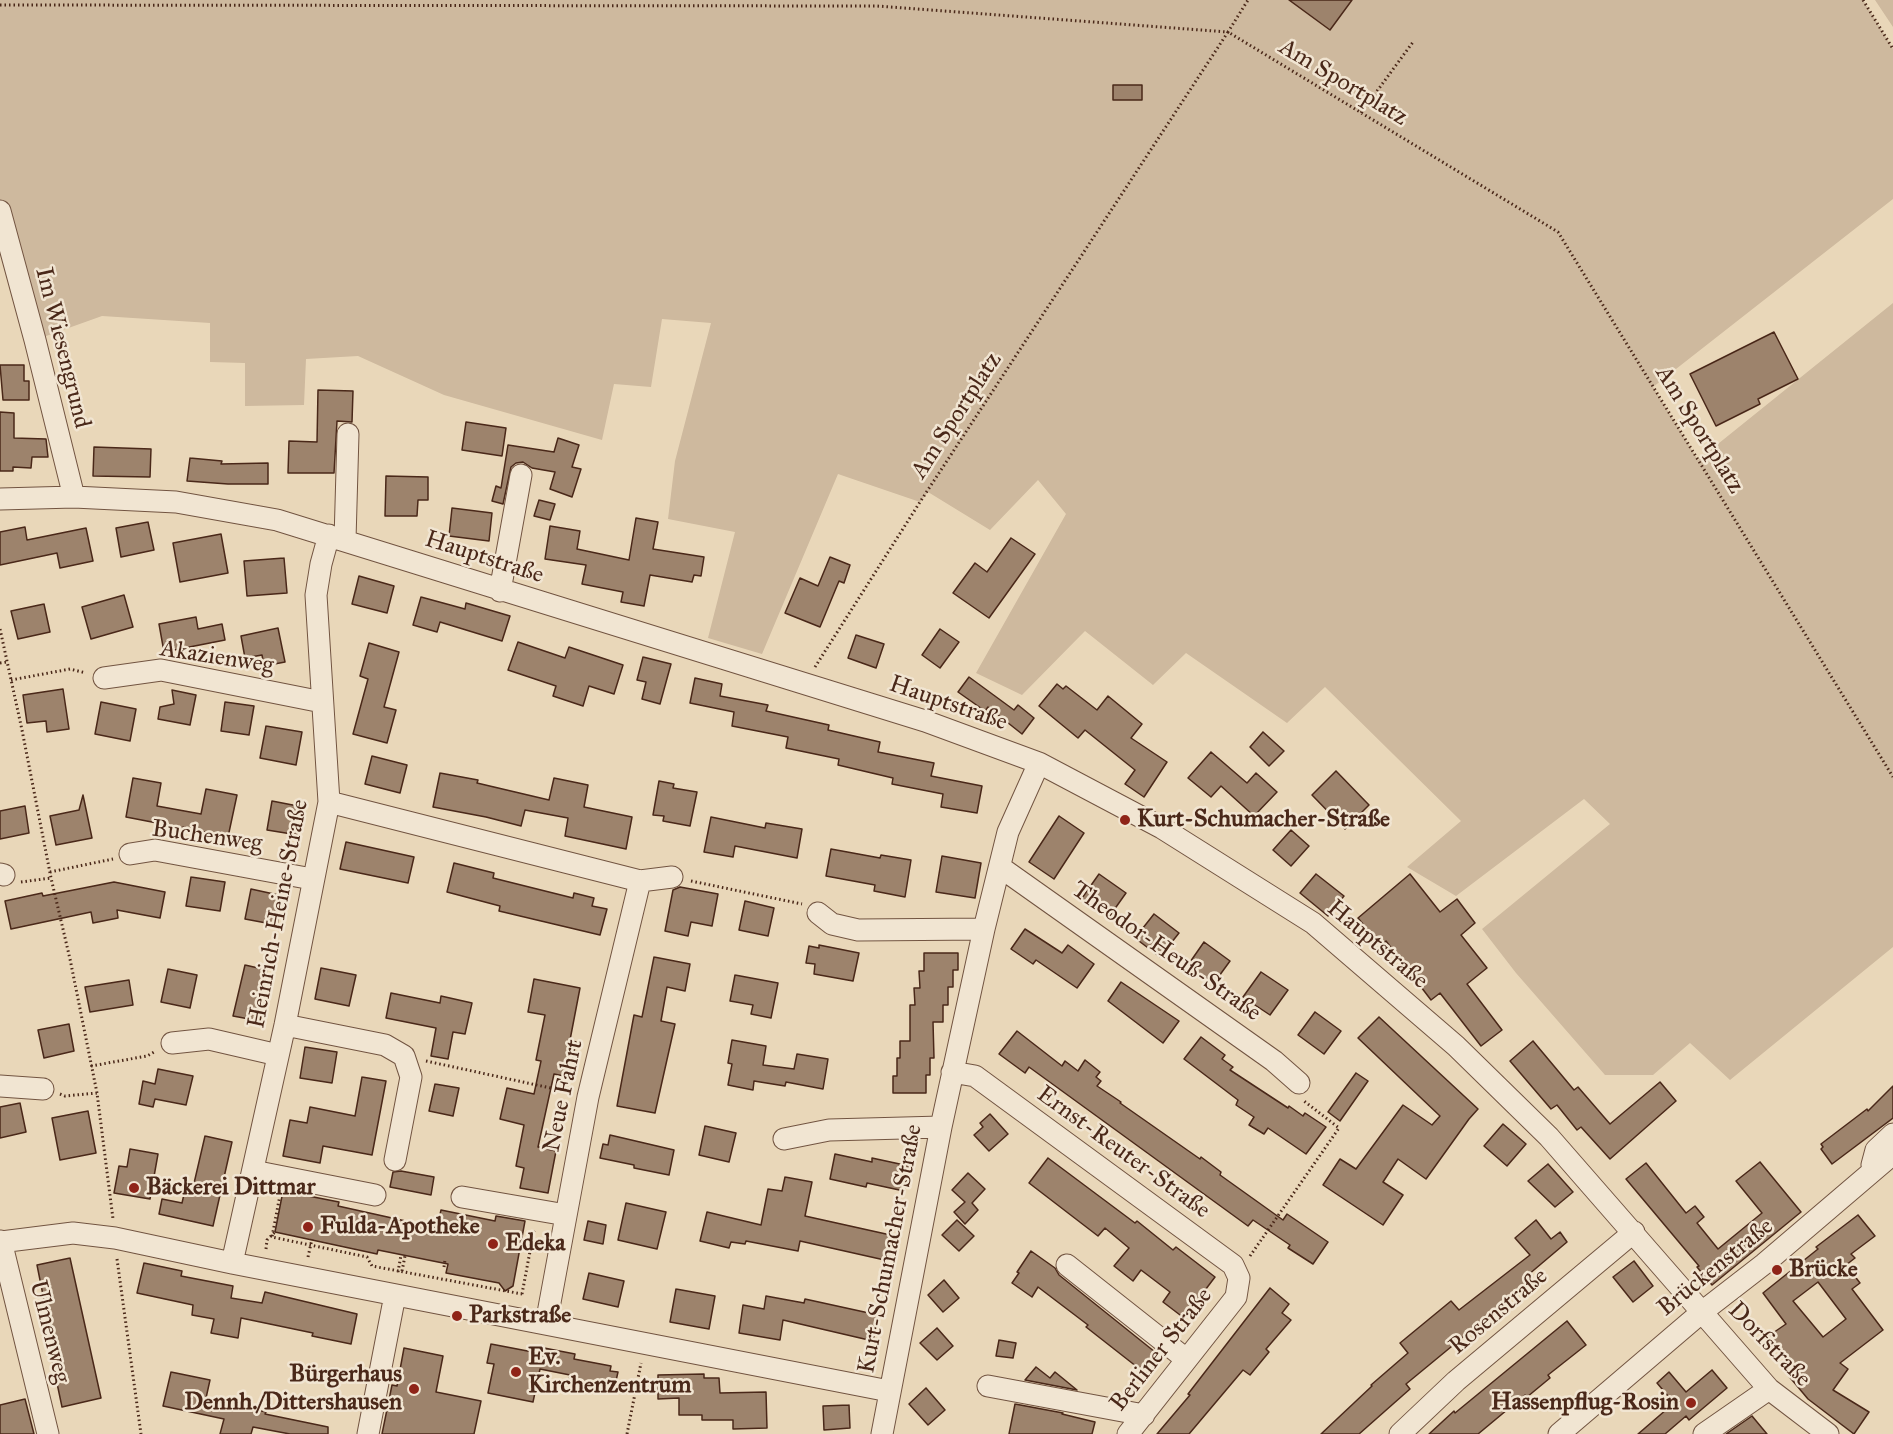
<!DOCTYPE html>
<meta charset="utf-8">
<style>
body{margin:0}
canvas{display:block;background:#e9d7b9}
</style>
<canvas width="1893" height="1434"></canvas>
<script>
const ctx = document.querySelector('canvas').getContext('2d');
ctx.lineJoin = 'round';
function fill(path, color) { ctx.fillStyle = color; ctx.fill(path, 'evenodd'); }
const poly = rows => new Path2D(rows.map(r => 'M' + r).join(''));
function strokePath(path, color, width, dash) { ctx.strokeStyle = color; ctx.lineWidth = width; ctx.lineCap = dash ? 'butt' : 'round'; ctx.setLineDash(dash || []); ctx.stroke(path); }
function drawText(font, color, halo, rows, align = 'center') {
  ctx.font = font + ' "IM FELL Great Primer",serif'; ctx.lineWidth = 5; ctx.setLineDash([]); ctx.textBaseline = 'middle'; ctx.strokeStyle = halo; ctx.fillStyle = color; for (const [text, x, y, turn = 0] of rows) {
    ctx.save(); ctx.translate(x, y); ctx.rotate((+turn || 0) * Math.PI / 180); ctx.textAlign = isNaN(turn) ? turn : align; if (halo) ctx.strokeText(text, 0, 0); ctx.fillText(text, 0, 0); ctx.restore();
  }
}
const green = poly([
 [0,0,1863,0,1893,49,1893,199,1653,387,1698,460,1893,303,1893,947,1730,1080,1690,1043,1653,1075,1605,1075,1516,973,1482,929,1610,824,1584,799,1456,896,1407,867,1461,821,1325,687,1287,723,1186,653,1153,685,1085,631,1022,695,976,673,1066,514,1038,480,990,530,928,492,920,502,838,474,762,654,708,638,735,532,668,519,675,461,711,323,662,319,651,387,614,384,602,440,444,395,358,356,306,359,304,405,245,406,245,363,210,362,210,323,102,316,35,340,0,215],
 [1875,0,1893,0,1893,27]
]);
const building = poly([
 [1289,0,1352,0,1330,30,1289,0],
 [1113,85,1142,85,1142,100,1113,100,1113,85],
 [1774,332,1798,379,1758,399,1760,404,1716,426,1690,374,1774,332],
 [0,365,24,365,24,381,29,381,29,400,3,400,0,365],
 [318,390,353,391,352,422,337,421,334,473,288,473,289,441,317,442,318,390],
 [0,412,14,413,14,438,46,439,48,457,32,457,31,468,13,467,13,471,0,471,0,412],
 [466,422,506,428,502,456,462,450,466,422],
 [558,438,579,445,572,467,581,469,572,497,550,489,555,472,532,468,523,462,516,463,511,467,503,504,492,501,496,486,501,488,508,445,554,452,558,438],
 [94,447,151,449,150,477,93,476,94,447],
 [190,458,222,461,221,464,268,463,268,484,228,484,187,481,190,458],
 [386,476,428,477,428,500,418,500,417,516,385,516,386,476],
 [539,500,555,504,550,520,534,516,539,500],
 [452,508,492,513,489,541,449,536,452,508],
 [636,518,658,522,653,549,704,557,701,576,694,575,692,582,650,575,644,606,621,602,623,592,582,584,586,565,545,559,550,526,580,531,577,549,629,560,636,518],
 [148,522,154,550,121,557,116,528,148,522],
 [25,527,27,540,86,528,93,561,60,568,57,553,0,565,0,532,25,527],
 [221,534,228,573,180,582,173,543,221,534],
 [1011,538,1035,554,989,618,953,593,975,563,987,572,1011,538],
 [830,557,850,565,844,583,839,581,820,627,785,613,800,578,818,586,830,557],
 [284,558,287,593,247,596,244,561,284,558],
 [359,576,394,586,387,613,352,604,359,576],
 [124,595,133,627,91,639,82,607,124,595],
 [421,597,465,609,466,603,510,616,502,641,440,622,437,632,413,625,421,597],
 [44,604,50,632,18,639,11,611,44,604],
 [196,617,198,629,222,624,225,640,164,652,159,624,196,617],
 [278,628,285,662,264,666,262,655,245,658,241,636,278,628],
 [940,629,959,642,940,668,922,655,940,629],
 [856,635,884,644,876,668,848,658,856,635],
 [518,642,565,658,569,647,623,665,614,694,589,686,583,706,553,696,556,686,508,670,518,642],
 [369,643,399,652,384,707,396,710,387,743,353,734,368,679,360,676,369,643],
 [643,657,671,664,660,704,642,699,646,682,637,680,643,657],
 [969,677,1014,710,1018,705,1034,718,1022,734,988,707,985,711,958,692,969,677],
 [695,678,722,684,720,696,768,705,766,711,829,725,828,730,880,742,878,752,934,763,931,776,982,786,977,813,941,807,943,794,892,784,893,778,838,765,839,759,786,748,788,737,732,726,734,712,690,703,695,678],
 [1057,684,1063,689,1066,686,1097,710,1108,696,1142,724,1131,738,1167,762,1144,797,1125,784,1135,770,1085,730,1078,738,1039,706,1057,684],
 [63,689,69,729,47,732,46,721,27,723,23,695,63,689],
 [172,690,196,695,190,725,158,719,160,707,174,704,172,690],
 [101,702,136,709,130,741,95,734,101,702],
 [225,702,254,706,249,735,221,731,225,702],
 [266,726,302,732,296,765,260,758,266,726],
 [1263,732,1284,751,1269,766,1250,747,1263,732],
 [1211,752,1247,783,1256,773,1277,792,1254,816,1221,786,1211,797,1188,778,1211,752],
 [372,756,407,765,400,793,365,784,372,756],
 [1336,771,1369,805,1345,829,1312,795,1336,771],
 [440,773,478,780,477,783,549,800,554,778,588,785,584,807,632,817,626,849,565,836,568,818,525,810,521,826,486,817,433,807,440,773],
 [133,778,161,783,157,806,201,814,206,789,237,795,228,837,183,827,183,829,156,825,157,823,126,817,133,778],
 [659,781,674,784,673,788,697,792,690,826,663,821,664,816,653,815,659,781],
 [83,795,92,838,56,845,50,816,79,810,83,795],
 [272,801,303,807,298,835,267,830,272,801],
 [25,806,29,833,0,839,0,811,25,806],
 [1059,816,1084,833,1054,879,1029,862,1059,816],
 [711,817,765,828,766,823,802,829,797,858,735,846,733,857,704,852,711,817],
 [1291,830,1309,846,1291,866,1273,850,1291,830],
 [346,842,414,857,408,883,340,869,346,842],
 [831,849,880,858,881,855,911,860,905,897,874,891,875,885,826,876,831,849],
 [942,856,981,863,975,898,936,892,942,856],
 [454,863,494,873,493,878,573,898,574,893,594,898,592,906,607,909,600,935,499,911,500,906,447,892,454,863],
 [1099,874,1126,893,1109,917,1082,898,1099,874],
 [1316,874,1344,896,1328,916,1300,893,1316,874],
 [1410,874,1440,912,1457,899,1475,923,1461,935,1487,968,1467,984,1502,1030,1481,1046,1440,993,1431,1000,1386,941,1381,946,1358,918,1410,874],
 [191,877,225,882,220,911,186,906,191,877],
 [114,882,165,892,160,918,117,910,118,918,93,923,91,912,11,929,5,901,42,893,43,896,114,882],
 [680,887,718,894,712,926,691,922,688,936,665,931,673,890,680,887],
 [251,889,283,896,277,925,245,919,251,889],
 [745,901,774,908,768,936,739,930,745,901],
 [1154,914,1179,933,1160,957,1135,938,1154,914],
 [1025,929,1062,953,1068,945,1094,964,1077,988,1036,960,1033,964,1011,949,1025,929],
 [1204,942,1230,961,1214,983,1188,965,1204,942],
 [819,945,859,953,853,981,814,974,815,964,806,963,809,946,819,948,819,945],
 [924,953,958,953,958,970,953,970,953,987,948,987,948,1005,943,1005,943,1022,933,1022,934,1058,930,1058,930,1075,926,1075,926,1093,893,1093,893,1076,897,1076,897,1058,900,1058,900,1041,910,1041,910,1005,915,1005,914,988,920,988,919,971,924,971,924,953],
 [654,957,690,964,685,991,667,987,661,1021,675,1024,655,1113,617,1106,634,1015,642,1017,654,957],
 [245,965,267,970,263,989,266,990,260,1021,233,1016,245,965],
 [321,968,356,975,349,1006,315,999,321,968],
 [168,969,197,975,190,1008,161,1002,168,969],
 [1261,972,1288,990,1270,1015,1243,997,1261,972],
 [735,975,778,983,771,1018,751,1014,753,1005,730,1001,735,975],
 [534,979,580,988,570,1040,576,1042,569,1077,554,1074,538,1147,556,1151,548,1193,520,1188,524,1168,516,1166,524,1125,500,1119,507,1088,534,1094,541,1061,536,1060,545,1015,528,1012,534,979],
 [129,980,133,1005,90,1012,85,987,129,980],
 [1121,982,1179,1021,1163,1043,1108,1001,1121,982],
 [391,993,440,1003,441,996,472,1003,465,1034,453,1032,448,1059,431,1056,436,1028,386,1018,391,993],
 [1315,1012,1341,1031,1324,1054,1298,1035,1315,1012],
 [1379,1017,1478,1109,1469,1119,1426,1179,1398,1159,1383,1182,1403,1195,1383,1225,1323,1185,1340,1159,1356,1169,1403,1105,1432,1125,1440,1116,1358,1038,1379,1017],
 [69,1024,74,1051,44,1058,38,1030,69,1024],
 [1017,1031,1062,1066,1065,1061,1078,1071,1085,1060,1100,1072,1096,1077,1101,1081,1097,1086,1121,1102,1120,1103,1200,1159,1201,1157,1221,1172,1220,1175,1283,1220,1287,1214,1328,1242,1313,1264,1288,1248,1290,1245,1253,1220,1248,1226,1029,1067,1025,1073,999,1054,1017,1031],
 [1201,1037,1225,1055,1222,1059,1233,1067,1230,1070,1288,1108,1289,1106,1303,1116,1305,1113,1326,1127,1306,1154,1268,1128,1264,1134,1249,1125,1254,1117,1236,1105,1238,1100,1184,1059,1201,1037],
 [732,1040,766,1046,763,1065,794,1069,797,1054,828,1059,823,1089,786,1082,785,1086,754,1081,753,1090,728,1085,732,1064,728,1063,732,1040],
 [1533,1041,1574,1090,1578,1087,1610,1124,1660,1082,1676,1101,1610,1159,1581,1127,1577,1130,1557,1105,1551,1109,1510,1061,1533,1041],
 [305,1047,337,1052,332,1083,300,1078,305,1047],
 [158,1069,193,1076,186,1105,155,1099,153,1107,139,1104,143,1081,155,1084,158,1069],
 [1356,1073,1368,1081,1340,1121,1328,1112,1356,1073],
 [362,1077,386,1081,372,1155,323,1146,320,1163,283,1156,290,1120,307,1123,310,1107,355,1116,362,1077],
 [435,1084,459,1088,453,1116,429,1111,435,1084],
 [1893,1086,1893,1118,1832,1164,1821,1149,1823,1147,1821,1144,1867,1109,1868,1111,1893,1086],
 [20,1103,26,1132,0,1138,0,1107,20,1103],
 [88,1111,96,1153,60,1160,52,1118,88,1111],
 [990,1114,1008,1134,989,1151,974,1135,983,1127,980,1123,990,1114],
 [1503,1124,1526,1144,1507,1166,1484,1146,1503,1124],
 [705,1126,736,1133,729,1162,699,1155,705,1126],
 [610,1135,674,1150,669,1175,634,1168,634,1165,600,1158,603,1144,608,1145,610,1135],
 [205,1136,232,1142,213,1226,159,1214,162,1199,182,1203,185,1190,192,1192,205,1136],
 [130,1149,158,1154,150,1199,114,1193,119,1166,127,1167,130,1149],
 [835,1154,872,1162,872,1158,909,1166,904,1191,867,1183,866,1187,830,1179,835,1154],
 [1048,1158,1135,1223,1137,1221,1173,1250,1176,1247,1215,1277,1184,1318,1163,1302,1170,1292,1141,1270,1133,1281,1114,1266,1129,1248,1105,1228,1098,1236,1029,1183,1048,1158],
 [1760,1162,1801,1212,1712,1285,1697,1267,1699,1266,1626,1179,1646,1163,1686,1213,1695,1206,1704,1217,1697,1223,1718,1249,1762,1213,1736,1181,1760,1162],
 [1548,1164,1573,1192,1555,1207,1528,1181,1548,1164],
 [401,1171,434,1177,431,1195,390,1187,393,1172,401,1171],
 [968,1173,985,1189,972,1203,978,1210,965,1224,954,1212,965,1202,952,1190,968,1173],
 [785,1177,812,1182,805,1216,895,1236,889,1261,800,1241,798,1251,746,1241,745,1244,731,1242,729,1248,700,1241,707,1212,761,1225,768,1189,782,1191,785,1177],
 [283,1191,339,1202,338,1206,437,1228,441,1210,495,1221,496,1216,525,1221,513,1286,505,1291,499,1283,446,1273,448,1264,378,1250,377,1254,275,1232,283,1191],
 [626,1203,666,1212,657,1249,618,1240,626,1203],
 [1858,1215,1875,1236,1851,1254,1855,1258,1846,1265,1860,1283,1852,1289,1883,1330,1840,1363,1848,1369,1833,1390,1869,1412,1854,1434,1808,1399,1782,1368,1790,1362,1770,1335,1786,1324,1763,1293,1818,1249,1816,1247,1858,1215],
 [1818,1282,1846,1319,1823,1337,1793,1301,1818,1282],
 [957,1220,974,1236,959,1251,942,1235,957,1220],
 [1536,1220,1551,1239,1560,1232,1567,1242,1528,1275,1532,1281,1472,1327,1474,1328,1406,1384,1410,1389,1359,1434,1321,1434,1372,1386,1371,1385,1408,1353,1400,1343,1451,1301,1459,1310,1530,1255,1515,1238,1536,1220],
 [588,1221,606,1225,603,1244,584,1240,588,1221],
 [1031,1251,1055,1268,1059,1275,1160,1356,1146,1374,1086,1327,1088,1325,1038,1287,1032,1297,1012,1283,1019,1273,1017,1272,1031,1251],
 [70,1258,101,1398,62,1407,45,1326,49,1325,37,1265,70,1258],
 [1634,1261,1653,1286,1633,1302,1613,1277,1634,1261],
 [144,1263,182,1271,181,1276,233,1286,231,1298,262,1303,265,1292,357,1314,351,1344,312,1336,313,1333,241,1318,238,1338,211,1333,214,1319,192,1315,193,1305,137,1293,144,1263],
 [589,1273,624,1281,618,1307,583,1299,589,1273],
 [944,1280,959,1298,943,1312,928,1295,944,1280],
 [1270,1288,1289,1304,1282,1313,1291,1320,1266,1349,1269,1352,1250,1375,1243,1370,1189,1434,1157,1434,1190,1395,1188,1394,1270,1288],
 [676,1289,715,1296,709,1329,670,1322,676,1289],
 [766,1296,804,1303,805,1299,878,1315,873,1341,783,1320,780,1340,739,1333,743,1305,764,1309,766,1296],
 [1567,1321,1586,1345,1548,1375,1550,1378,1527,1397,1525,1395,1478,1434,1429,1434,1454,1411,1455,1413,1567,1321],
 [937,1328,953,1346,937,1360,920,1343,937,1328],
 [999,1340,1016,1343,1013,1358,996,1356,999,1340],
 [491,1344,538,1353,539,1347,575,1354,574,1359,611,1366,610,1371,618,1372,613,1394,587,1389,588,1383,569,1380,570,1375,540,1369,533,1402,488,1393,494,1364,487,1363,491,1344],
 [404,1348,443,1356,436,1392,481,1401,474,1434,382,1434,392,1385,397,1386,404,1348],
 [1036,1367,1050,1378,1055,1372,1077,1390,1025,1380,1036,1367],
 [1712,1370,1727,1388,1689,1420,1686,1416,1665,1434,1638,1434,1674,1403,1657,1383,1669,1372,1686,1392,1712,1370],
 [171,1372,210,1380,206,1398,266,1412,265,1414,328,1427,328,1434,290,1434,253,1427,251,1434,220,1434,224,1419,163,1406,171,1372],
 [704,1374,704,1378,719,1378,720,1393,766,1392,767,1428,733,1429,733,1420,702,1420,702,1415,679,1415,679,1398,658,1399,658,1375,704,1374],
 [926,1388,945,1410,928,1425,909,1404,926,1388],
 [25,1399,34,1434,0,1434,0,1405,25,1399],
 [1015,1404,1063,1413,1062,1414,1095,1422,1092,1434,1009,1434,1015,1404],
 [849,1405,850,1428,824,1430,823,1406,849,1405],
 [1752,1416,1767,1434,1726,1434,1752,1416]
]);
const path = poly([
 [1863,0,1893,49],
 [0,5,877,6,1228,32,1248,0],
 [1361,113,1413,42],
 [0,629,22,730,51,878,70,959,97,1093,113,1219],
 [0,663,7,662],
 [815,667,920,502,1228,32,1558,232,1893,777],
 [11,680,70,669,86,673],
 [50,872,113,859],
 [691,881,802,904],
 [21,882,51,878],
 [426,1061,569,1092],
 [91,1066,147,1056,156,1051],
 [60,1094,65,1096,97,1093],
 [280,1195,272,1237,367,1257,372,1266,522,1294],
 [266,1249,267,1240,275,1232],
 [1250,1256,1339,1128,1304,1101],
 [308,1257,312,1239],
 [117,1259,141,1434],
 [444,1267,445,1260],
 [402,1271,405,1256],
 [398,1272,401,1255],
 [522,1294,534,1230],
 [627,1434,641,1363]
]);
const minor = poly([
 [0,211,35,340,74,497],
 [0,499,74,497,176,502,277,520,925,721,1039,763,1162,828,1313,923,1456,1046,1549,1137,1769,1389,1828,1434],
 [345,540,348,434],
 [500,591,521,475],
 [104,678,161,670,322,702],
 [329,802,640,881,588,1097,546,1324],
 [130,854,155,850,312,879],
 [1000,867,1274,1061,1299,1083],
 [0,874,4,875],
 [640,881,672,877],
 [818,913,832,924,858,930,984,929],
 [285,1025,385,1045,404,1056,411,1077,395,1160],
 [172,1043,209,1039,278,1055],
 [952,1072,975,1076,1233,1265,1239,1278,1236,1297,1128,1434],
 [0,1086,43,1089],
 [784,1139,829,1130,941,1127],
 [1872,1165,1876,1150,1893,1134],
 [253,1171,375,1195],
 [462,1197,566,1215],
 [1,1241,48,1434],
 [0,1242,73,1233,115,1238,232,1263,889,1391],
 [232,1263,285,1025,329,802,316,595,321,564,329,535],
 [1067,1265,1186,1359],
 [988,1386,1144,1415],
 [368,1434,395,1295],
 [882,1434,941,1127,984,929,1008,832,1039,763],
 [1400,1434,1456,1381,1634,1232],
 [1559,1434,1702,1312,1764,1264,1893,1154],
 [1704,1434,1769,1389]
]);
const markers = [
 [1125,820,6,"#8f2418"],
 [134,1188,6,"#8f2418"],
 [308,1227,6,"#8f2418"],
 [493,1244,6,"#8f2418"],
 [1777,1270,6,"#8f2418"],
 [457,1316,6,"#8f2418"],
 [516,1372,6,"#8f2418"],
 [414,1389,6,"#8f2418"],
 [1691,1403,6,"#8f2418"]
];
const streetNames = [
 ["Am Sportplatz",1343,83,31],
 ["Im Wiesengrund",62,348,76],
 ["Am Sportplatz",957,416,-57],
 ["Am Sportplatz",1699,430,58],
 ["Hauptstraße",484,558,18],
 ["Akazienweg",217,658,9],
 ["Hauptstraße",948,704,19],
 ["Buchenweg",207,837,8],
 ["Heinrich-Heine-Straße",279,914,-79],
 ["Hauptstraße",1377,945,40],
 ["Theodor-Heuß-Straße",1166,952,35],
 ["Neue Fahrt",564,1096,-78],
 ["Ernst-Reuter-Straße",1123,1153,36],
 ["Kurt-Schumacher-Straße",891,1249,-79],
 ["Brückenstraße",1716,1268,-39],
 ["Rosenstraße",1499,1312,-40],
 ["Ulmenweg",49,1332,76],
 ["Dorfstraße",1769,1345,46],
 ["Berliner Straße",1162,1350,-52]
];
const poiNames = [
 ["Kurt-Schumacher-Straße",1137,820],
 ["Bäckerei Dittmar",146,1188],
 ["Fulda-Apotheke",320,1227],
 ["Edeka",505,1244],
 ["Brücke",1789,1270],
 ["Parkstraße",469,1316],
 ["Ev.",528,1358],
 ["Kirchenzentrum",528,1386],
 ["Bürgerhaus",402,1375,"right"],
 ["Dennh./Dittershausen",402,1403,"right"],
 ["Hassenpflug-Rosin",1679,1403,"right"]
];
fill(green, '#ceb99e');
fill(building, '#9d836c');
strokePath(building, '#4a2819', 1.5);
strokePath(minor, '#725441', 23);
strokePath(path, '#4a2819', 3, [1.5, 3]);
strokePath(minor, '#f1e5d2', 21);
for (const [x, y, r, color] of markers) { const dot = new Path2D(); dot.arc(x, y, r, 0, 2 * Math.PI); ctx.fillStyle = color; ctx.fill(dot); strokePath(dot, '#f1e5d2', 2); }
drawText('24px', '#4a2819', '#f1e5d2', streetNames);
drawText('bold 24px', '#4a2819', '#f1e5d2', poiNames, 'left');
</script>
